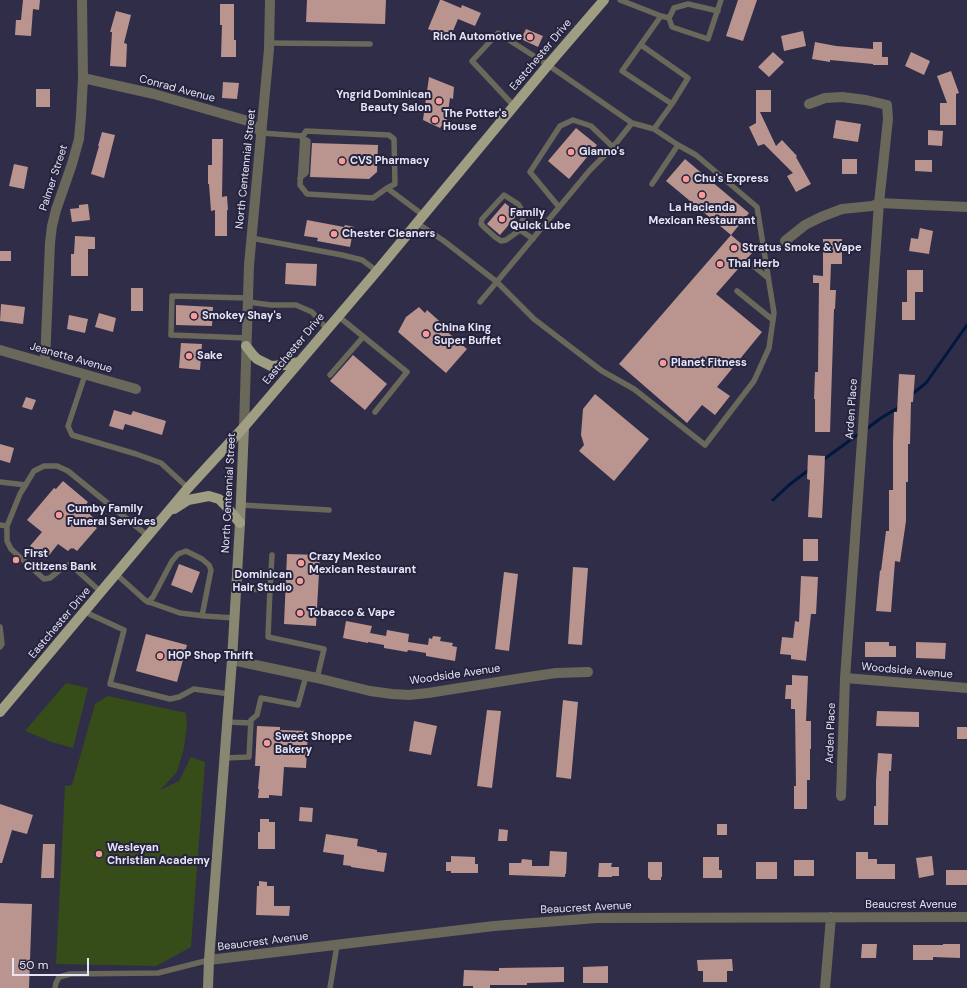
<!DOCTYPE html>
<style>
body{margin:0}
#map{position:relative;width:967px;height:988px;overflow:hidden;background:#302d48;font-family:"DM Sans",sans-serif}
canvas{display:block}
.scale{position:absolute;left:12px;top:958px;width:77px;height:18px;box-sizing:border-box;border:2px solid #e6e5f7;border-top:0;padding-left:5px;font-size:12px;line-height:14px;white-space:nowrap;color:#e6e5f7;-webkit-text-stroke:3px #26233d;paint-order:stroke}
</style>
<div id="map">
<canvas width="967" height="988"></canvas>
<div class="scale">50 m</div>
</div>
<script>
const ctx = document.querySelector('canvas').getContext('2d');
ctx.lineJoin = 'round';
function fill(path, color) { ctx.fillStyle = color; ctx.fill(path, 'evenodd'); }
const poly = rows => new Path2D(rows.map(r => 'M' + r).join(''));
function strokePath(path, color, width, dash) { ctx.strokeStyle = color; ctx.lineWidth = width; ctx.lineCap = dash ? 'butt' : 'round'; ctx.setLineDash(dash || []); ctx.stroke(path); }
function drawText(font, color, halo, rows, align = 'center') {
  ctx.font = font + ' "DM Sans",sans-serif'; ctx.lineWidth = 4; ctx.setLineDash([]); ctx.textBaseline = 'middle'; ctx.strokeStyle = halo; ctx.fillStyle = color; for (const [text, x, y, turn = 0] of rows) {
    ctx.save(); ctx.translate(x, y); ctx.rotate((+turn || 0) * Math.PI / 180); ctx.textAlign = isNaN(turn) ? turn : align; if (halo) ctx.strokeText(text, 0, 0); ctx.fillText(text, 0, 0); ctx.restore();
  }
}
const green = poly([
 [66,683,88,688,73,748,52,742,25,731],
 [108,696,186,713,187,724,184,748,177,772,160,790,179,781,191,757,205,762,191,947,156,966,56,964,65,786,72,785,95,704]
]);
const stream = poly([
 [911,395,926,383,967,325],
 [865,430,881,418,896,409,900,406],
 [823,460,860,433],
 [773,500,789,485,810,469]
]);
const building = poly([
 [23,0,40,0,39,10,33,9,31,36,15,35,16,20,21,20],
 [307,0,386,0,385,24,306,22],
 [440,0,442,0,461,8,462,5,481,13,475,26,458,19,450,38,428,29],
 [738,0,757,0,743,41,726,36],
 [220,4,234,4,234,40,236,40,236,57,221,57,222,25,220,25],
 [116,11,131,15,124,43,127,44,126,67,110,66,112,32,110,32],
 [526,29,543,36,538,47,521,39],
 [803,31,806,46,784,51,781,36],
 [815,42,836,46,873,49,873,42,882,42,882,57,888,57,888,65,873,65,873,64,830,60,830,62,812,59],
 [773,52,784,62,769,77,758,67],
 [911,52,930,61,924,75,905,66],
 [951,71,959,93,956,94,956,125,940,125,940,103,947,103,937,76],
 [429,77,454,87,453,99,450,98,447,119,440,128,423,120],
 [223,82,239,83,237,99,222,98],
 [36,89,50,89,50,107,36,107],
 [756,90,771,90,771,112,760,112,776,146,782,140,797,156,796,157,811,184,796,192,787,176,793,173,764,144,758,146,749,127,756,123],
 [836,120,861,124,858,142,833,138],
 [576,128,597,145,569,179,548,161],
 [928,130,943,131,942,146,928,145],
 [102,132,115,135,104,178,91,174,99,146,98,146],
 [212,139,223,139,222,197,227,196,228,210,227,210,227,236,215,236,215,210,211,211,209,184,208,184,208,165,212,165],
 [312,143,378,145,377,172,369,179,310,177],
 [685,159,749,213,731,235,666,181],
 [842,159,857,159,857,174,842,174],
 [915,160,932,160,932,172,915,171],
 [14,164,28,167,24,189,9,186],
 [505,203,518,214,500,235,487,224],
 [88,204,90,220,72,222,70,209,79,208,79,205],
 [307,220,344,227,345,225,354,227,350,247,317,241,318,238,304,236],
 [920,228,933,231,929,254,909,251,911,238,918,239],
 [731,235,752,253,716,294,762,332,717,387,730,396,715,415,702,405,687,423,619,364],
 [75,236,95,237,95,249,88,249,88,276,71,276,71,254,74,254],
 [823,239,842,239,842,264,831,264,830,290,836,290,835,309,834,309,830,432,815,432,815,399,814,399,815,372,818,372,819,283,813,283,813,275,823,276],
 [0,251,11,251,11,261,0,261],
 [286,263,317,264,316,286,285,284],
 [907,270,923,270,923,292,915,292,915,320,902,320,902,302,907,302],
 [131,288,143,288,143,311,131,311],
 [1,304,25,307,23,324,0,321],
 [176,305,213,307,212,326,176,325],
 [419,307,425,313,427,310,446,327,444,329,467,349,446,373,398,332,406,317],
 [99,313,116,318,113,332,95,327],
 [69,315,88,319,85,333,67,329],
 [181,343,202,344,200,370,179,368],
 [353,355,387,384,365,410,330,381],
 [899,374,915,375,913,402,911,402,910,444,908,444,908,482,906,482,906,521,900,562,895,561,891,612,876,611,880,570,881,571,886,531,889,531,889,490,893,490,893,443,894,412,897,412],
 [595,394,649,439,614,481,579,451,584,445,581,435,583,409],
 [26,397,36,400,32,410,22,407],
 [114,410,131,415,133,411,166,421,162,435,125,424,123,430,109,426],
 [0,444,14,448,10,463,0,460],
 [808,455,825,456,824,480,822,518,808,517,810,480,807,479],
 [63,481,88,502,83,508,96,520,92,524,97,528,77,551,73,548,72,549,71,548,68,551,58,544,46,559,30,546,42,532,27,520,54,488,56,489],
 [803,539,818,539,818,561,803,561],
 [287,554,320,555,316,626,284,624],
 [179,564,200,572,192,593,171,585],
 [573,567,588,568,582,645,568,644],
 [504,572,518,574,509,651,495,649],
 [801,576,818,577,816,614,811,614,806,661,791,659,791,655,780,654,782,637,793,638,795,621,799,622],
 [346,621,372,626,370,633,386,636,387,630,409,634,408,642,428,645,429,638,432,639,433,636,441,637,440,641,453,643,452,646,457,647,455,661,426,656,426,653,408,650,407,652,384,648,384,645,368,642,368,643,343,638],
 [146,634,187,645,177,682,136,671],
 [865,642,889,642,889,646,896,646,896,657,865,657],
 [916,642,946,643,945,659,916,658],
 [792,675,808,676,806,721,811,721,811,749,810,749,810,780,807,780,807,809,794,809,794,786,796,786,795,709,791,709,791,699,785,699,786,685,792,685],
 [563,700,578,702,571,779,556,777],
 [487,710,501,711,492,788,477,786],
 [877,711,919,712,919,727,876,726],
 [414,721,437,726,431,755,409,751],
 [257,726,280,727,280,730,308,731,306,768,284,767,282,796,269,795,269,798,258,798,259,789,258,789,260,766,255,766],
 [957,727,967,727,967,739,957,739],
 [878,753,892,754,891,771,889,771,888,825,874,825,874,806,876,806,876,781],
 [0,804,33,815,27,834,12,830,2,863,0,863],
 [300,807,313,808,312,822,299,821],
 [260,819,269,819,269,822,275,822,275,849,258,849,258,832,260,832],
 [717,824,727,824,727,835,717,835],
 [499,829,508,830,507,841,498,841],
 [326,834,358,839,357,846,377,850,377,852,387,853,384,872,351,867,351,866,343,865,344,855,323,852],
 [43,844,55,844,54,878,41,878],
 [550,851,567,852,566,874,565,874,565,877,509,875,509,863,521,863,522,859,532,860,532,866,549,866],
 [856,852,868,852,868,859,877,859,877,864,895,864,895,879,856,879],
 [451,856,475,857,475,864,478,864,478,873,451,873,451,871,446,871,446,862,451,862],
 [932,856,934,875,919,878,916,858],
 [703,857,719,857,719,870,722,870,722,878,703,878],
 [794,860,814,860,814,876,794,876],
 [648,862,662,862,662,877,661,877,661,880,650,880,649,878,648,878],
 [756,862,777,862,777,879,756,879],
 [599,863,612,863,611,867,619,867,619,876,612,876,612,877,598,877],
 [946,870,967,870,967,885,946,885],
 [259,881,267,882,267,886,274,886,274,906,290,906,289,916,256,915,257,886,259,886],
 [0,903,32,904,29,988,0,988],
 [862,944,877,944,876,958,861,958],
 [943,944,960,944,960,958,933,957,933,960,913,960,913,945,943,945],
 [732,959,733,971,727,971,727,982,703,982,703,971,698,971,697,960],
 [608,966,608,983,583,983,583,967],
 [564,967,564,982,527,983,527,985,490,985,490,988,473,988,473,986,463,986,464,970,499,971,499,968]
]);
const service = poly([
 [620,0,661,16,669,18,672,27,708,39,721,0],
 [661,16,622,71,672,104],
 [669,18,674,8,688,4,718,11],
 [269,43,370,44],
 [641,45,688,78,672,104,654,129],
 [262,133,303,136,300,185,307,194,373,198,387,188,423,215],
 [303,136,306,131,389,135,394,139,395,184,387,188],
 [300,178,306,173,308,141,302,138],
 [652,184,678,145],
 [559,207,530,172,560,126,573,120,591,126,613,147],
 [417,223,444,241,497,282,534,319,602,371,634,389,705,445,754,381,769,348,774,313,757,207,696,155,678,145,654,129,632,123],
 [520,230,506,240,501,241,495,237,485,228,481,224,482,219,504,195,518,204,523,212,523,218,520,230,533,239],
 [251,238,342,255,362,260,377,271],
 [751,264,768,278],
 [737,291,773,320],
 [248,302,271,305,296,305,312,312,327,329],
 [480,302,590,170,613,147,632,123,548,65,498,33,472,61,514,106],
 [338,316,407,372,375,412],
 [247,338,171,335,172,296,248,298],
 [85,375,68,426,72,435,136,454,161,463,188,488],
 [330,375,363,337],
 [0,482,26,485],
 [241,505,329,510],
 [0,525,7,526],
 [116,574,146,601,180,613,205,616,234,618],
 [270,589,272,555],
 [236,590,270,589,268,637,324,649,317,678],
 [101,592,72,566,69,565,66,565,50,578,44,579,11,549,7,541,7,526,20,494,34,471,44,466,57,466,68,471,148,536],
 [148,602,153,597,172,561,178,554,186,551,202,559,209,565,211,570,202,616],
 [85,612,124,630,110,684,170,699,179,697,194,689,229,694],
 [0,627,2,644,0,647],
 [227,722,251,723],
 [225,758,249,757,251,720,257,715,261,698,298,705,306,676],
 [55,988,56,983,59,977,70,974,158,973,209,960],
 [330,988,337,945]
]);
const minor = poly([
 [83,78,154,94,248,121,262,133],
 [809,104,825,98,842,97,866,100,887,105,888,119,879,203,845,678,841,796],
 [785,241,805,225,821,217,842,209,872,206,879,203,967,207],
 [0,350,136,389],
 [45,362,50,243,52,226,56,210,72,164,79,139,81,116,83,78,82,0],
 [232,660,317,678,370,691,392,694,409,695,428,693,529,677,556,673,588,672],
 [845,678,967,688],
 [209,960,494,926,597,918,967,917],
 [825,988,831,917]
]);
const tertiary = poly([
 [244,427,249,265,269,49,270,0]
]);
const secondary = poly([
 [208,988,209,960,232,660,240,523,244,427]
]);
const primary = poly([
 [246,346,253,355,257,359,271,366,285,365,299,362],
 [174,509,188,500,209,496,219,499,225,505,240,523],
 [0,712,188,488,244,427,377,271,548,65,604,0]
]);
const markers = [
 [530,37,4,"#f59b97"],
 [439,101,4,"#f59b97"],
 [435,120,4,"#f59b97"],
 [571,152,4,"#f59b97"],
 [342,161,4,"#f59b97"],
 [686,179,4,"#f59b97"],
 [702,195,4,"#f59b97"],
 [502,219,4,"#f59b97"],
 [334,234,4,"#f59b97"],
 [734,248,4,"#f59b97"],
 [720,264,4,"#f59b97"],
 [194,316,4,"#f59b97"],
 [426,334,4,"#f59b97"],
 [189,356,4,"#f59b97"],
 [663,363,4,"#f59b97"],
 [59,515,4,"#f59b97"],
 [16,560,4,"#f59b97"],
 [301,563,4,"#f59b97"],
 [300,581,4,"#f59b97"],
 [300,613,4,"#f59b97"],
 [160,656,4,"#f59b97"],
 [267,743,4,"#f59b97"],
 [99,854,4,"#f59b97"]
];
const poiNames = [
 ["Rich Automotive",522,37,"right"],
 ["Yngrid Dominican",431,95,"right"],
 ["Beauty Salon",431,108,"right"],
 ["The Potter's",443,114],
 ["House",443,127],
 ["Gianno's",579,152],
 ["CVS Pharmacy",350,161],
 ["Chu's Express",694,179],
 ["La Hacienda",702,208,"center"],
 ["Mexican Restaurant",702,221,"center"],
 ["Family",510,213],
 ["Quick Lube",510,226],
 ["Chester Cleaners",342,234],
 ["Stratus Smoke & Vape",742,248],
 ["Thai Herb",728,264],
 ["Smokey Shay's",202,316],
 ["China King",434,328],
 ["Super Buffet",434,341],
 ["Sake",197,356],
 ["Planet Fitness",671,363],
 ["Cumby Family",67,509],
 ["Funeral Services",67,522],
 ["First",24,554],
 ["Citizens Bank",24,567],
 ["Crazy Mexico",309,557],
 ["Mexican Restaurant",309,570],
 ["Dominican",292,575,"right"],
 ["Hair Studio",292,588,"right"],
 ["Tobacco & Vape",308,613],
 ["HOP Shop Thrift",168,656],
 ["Sweet Shoppe",275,737],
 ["Bakery",275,750],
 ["Wesleyan",107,848],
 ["Christian Academy",107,861]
];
const streetNames = [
 ["Eastchester Drive",541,55,-50],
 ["Conrad Avenue",177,89,15],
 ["North Centennial Street",246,169,-84],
 ["Palmer Street",54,178,-72],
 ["Eastchester Drive",294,349,-50],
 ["Jeanette Avenue",71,358,16],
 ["Arden Place",852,409,-86],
 ["North Centennial Street",229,493,-87],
 ["Eastchester Drive",60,623,-50],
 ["Woodside Avenue",907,671,5],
 ["Woodside Avenue",455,675,-8],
 ["Arden Place",831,733,-88],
 ["Beaucrest Avenue",911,905],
 ["Beaucrest Avenue",586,908,-3],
 ["Beaucrest Avenue",263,942,-7]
];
fill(green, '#374d19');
strokePath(stream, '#00183d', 3);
fill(building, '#ba948f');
strokePath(service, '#69685a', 5.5);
strokePath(minor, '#69685a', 10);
strokePath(tertiary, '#69685a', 10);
strokePath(secondary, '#888771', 10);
strokePath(primary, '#a09e82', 10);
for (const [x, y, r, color] of markers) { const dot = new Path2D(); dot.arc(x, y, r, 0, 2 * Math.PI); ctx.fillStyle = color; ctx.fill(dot); strokePath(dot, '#26233d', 1.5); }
drawText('bold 11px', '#e6e5f7', '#26233d', poiNames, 'left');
drawText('11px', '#e6e5f7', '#26233d', streetNames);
</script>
